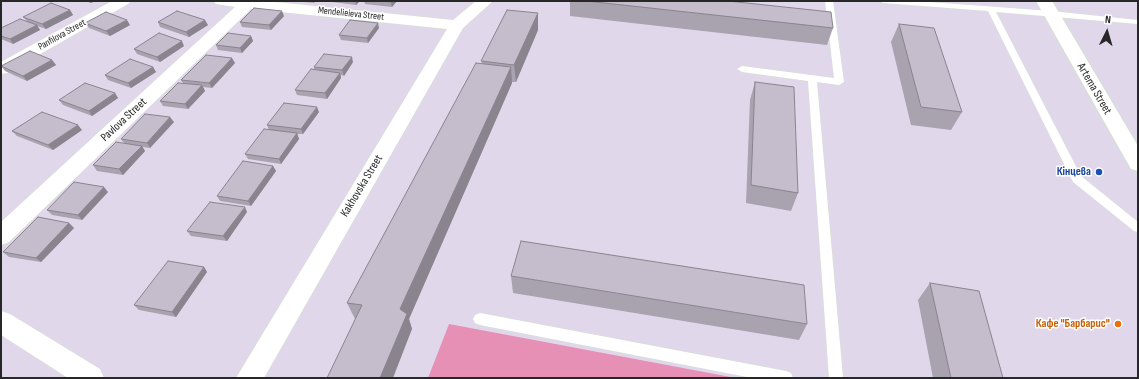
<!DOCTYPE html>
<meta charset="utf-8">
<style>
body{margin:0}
#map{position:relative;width:1139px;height:379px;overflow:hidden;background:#e1d7eb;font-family:"Sofia Sans Condensed",sans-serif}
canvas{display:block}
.frame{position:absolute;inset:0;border:2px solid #272727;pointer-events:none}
.north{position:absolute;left:1087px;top:12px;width:40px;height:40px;-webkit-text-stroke:3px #fff;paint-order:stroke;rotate:5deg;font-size:11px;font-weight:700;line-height:16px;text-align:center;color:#272727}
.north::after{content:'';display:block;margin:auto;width:14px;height:18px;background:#272727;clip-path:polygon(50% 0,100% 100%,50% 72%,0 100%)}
</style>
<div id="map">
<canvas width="1139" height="379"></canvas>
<div class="frame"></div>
<div class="north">N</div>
</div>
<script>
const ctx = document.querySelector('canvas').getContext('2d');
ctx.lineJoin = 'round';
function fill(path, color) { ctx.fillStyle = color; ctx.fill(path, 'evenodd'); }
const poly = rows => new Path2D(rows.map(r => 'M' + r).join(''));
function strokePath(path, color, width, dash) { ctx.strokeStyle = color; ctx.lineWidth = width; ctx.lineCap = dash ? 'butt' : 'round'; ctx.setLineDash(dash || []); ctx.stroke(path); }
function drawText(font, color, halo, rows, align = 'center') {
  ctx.font = font + ' "Sofia Sans Condensed",sans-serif'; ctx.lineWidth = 3; ctx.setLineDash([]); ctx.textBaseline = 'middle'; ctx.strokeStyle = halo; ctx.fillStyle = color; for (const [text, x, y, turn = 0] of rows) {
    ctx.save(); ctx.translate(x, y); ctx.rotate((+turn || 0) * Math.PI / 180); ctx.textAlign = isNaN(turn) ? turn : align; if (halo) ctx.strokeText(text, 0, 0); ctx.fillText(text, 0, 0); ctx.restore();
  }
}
const green = poly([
 [449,324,736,378,428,378]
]);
const lane = poly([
 [825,1,833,1,844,82,839,85,817,82,843,378,829,378,808,81,742,72,737,69,742,66,834,78,825,1],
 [879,1,916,1,1051,11,1138,20,1138,24,996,12,1081,176,1138,222,1138,232,1134,231,1073,182,988,11,883,3,879,1],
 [480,313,786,371,791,373,793,378,752,378,480,325,475,323,473,319,475,315,480,313]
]);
const street = poly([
 [112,1,131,1,128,4,7,73,1,74,1,62,112,1],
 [213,1,266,1,453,20,476,1,493,1,463,28,264,378,236,378,447,29,251,9,9,242,1,245,1,222,235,7,216,4,213,1],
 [1,311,10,314,100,369,104,378,68,378,1,335,1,311]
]);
const secondary = poly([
 [1036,1,1052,1,1138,146,1138,171,1131,169,1036,1]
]);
const wall = poly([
 [84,1,95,1,91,3],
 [295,1,316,1,314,3],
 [331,1,360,1,356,5,332,2],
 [364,1,397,1,392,7,365,4],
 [570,1,728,1,833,28,827,45,570,16],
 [70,10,73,15,46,29,37,26,40,30,13,44,1,39,1,28,27,21,23,17],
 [538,13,538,30,516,82,512,82,512,83,409,319,412,329,355,319,347,303,482,63,481,61],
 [284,16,271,30,242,27,240,22],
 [158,22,208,25,189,37,160,27],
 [85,23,130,25,110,36,89,28],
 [899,24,962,112,951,130,911,125,891,42],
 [379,28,368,43,341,40,339,35],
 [251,36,253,41,242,53,218,50,216,45],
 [184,46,160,62,137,54,134,49],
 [52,60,56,65,27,81,5,71,1,66],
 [353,62,344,76,341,75,341,78,327,99,297,95,295,90,314,70,314,67],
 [235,63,212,88,203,87,205,91,188,109,163,106,160,101,183,83,181,80],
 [153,67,156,72,131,88,108,80,105,75],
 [755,82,798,193,791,211,746,203,750,100],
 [115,93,118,98,92,116,63,105,59,100],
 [319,112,303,134,297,134,299,139,281,164,248,159,245,154,269,130,267,125],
 [174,122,150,148,142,147,145,151,123,175,97,171,93,165,124,143,121,139],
 [82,130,53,150,17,136,12,131],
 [273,166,276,171,251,206,220,201,217,196],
 [108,192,82,220,52,215,47,210],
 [247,212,227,241,191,236,187,231],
 [69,223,74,228,41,262,9,257,3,252],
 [204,267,207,272,176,317,139,310,134,305],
 [511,276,807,324,799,340,513,293],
 [930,283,1003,378,933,378,918,300]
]);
const shadedWall = poly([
 [89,1,95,1,91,3],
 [355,1,360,1,356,5],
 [392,1,397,1,392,7,391,2],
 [70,10,73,15,46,29,42,24],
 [282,11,284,16,271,30,269,25],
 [538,13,538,30,516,82,514,65],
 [127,20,130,25,110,36,106,31],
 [205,20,208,25,189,37,186,32],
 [378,23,379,28,368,43,367,38],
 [37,25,40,30,13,44,10,39],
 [251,36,253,41,242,53,240,48],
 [182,41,184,46,160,62,157,57],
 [352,57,353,62,344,76,342,70],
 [232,58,235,63,212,88,209,83],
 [52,60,56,65,27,81,23,76],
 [153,67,156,72,131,88,128,83],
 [511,67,512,83,409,319,412,329,393,378,380,378,400,309],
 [340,73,341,78,327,99,325,93],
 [202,85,205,91,188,109,185,104],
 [115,93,118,98,92,116,89,111],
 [317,107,319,112,303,134,301,129],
 [170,117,174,122,150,148,147,143],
 [78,125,82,130,53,150,48,145],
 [297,133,299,139,281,164,279,159],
 [142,146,145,151,123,175,119,169],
 [273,166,276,171,251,206,248,201],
 [104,187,108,192,82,220,78,215],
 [245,207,247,212,227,241,223,236],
 [69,223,74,228,41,262,36,258],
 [204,267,207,272,176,317,172,312]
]);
const building = poly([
 [380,1,392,1,391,2,380,1],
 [586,1,728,1,831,12,833,28,586,1],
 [51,3,70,10,42,24,23,17,51,3],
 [254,8,282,11,269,25,240,22,254,8],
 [507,10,538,13,514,65,481,61,507,10],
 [177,11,205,20,186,32,158,22,177,11],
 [106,12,127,20,106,31,85,23,106,12],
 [20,19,37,25,10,39,1,36,1,28,20,19],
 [350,20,378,23,367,38,339,35,350,20],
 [899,24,934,28,962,112,921,107,899,24],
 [159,33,182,41,157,57,134,49,159,33],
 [228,33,251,36,240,48,216,45,228,33],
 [30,51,52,60,23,76,1,66,30,51],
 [324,54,352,57,342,70,314,67,324,54],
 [206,55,232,58,209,83,181,80,206,55],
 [130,59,153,67,128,83,105,75,130,59],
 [476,63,511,67,400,309,407,314,380,378,327,378,362,305,347,303,476,63],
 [311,69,340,73,325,93,295,90,311,69],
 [755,82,794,87,798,193,751,185,755,82],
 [85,83,115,93,89,111,59,100,85,83],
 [178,83,202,85,185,104,160,101,178,83],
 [284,103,317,107,301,129,267,125,284,103],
 [42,112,78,125,48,145,12,131,42,112],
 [145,114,170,117,147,143,121,139,145,114],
 [264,129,297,133,279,159,245,154,264,129],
 [116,142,142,146,119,169,93,165,116,142],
 [243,161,273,166,248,201,217,196,243,161],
 [74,182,104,187,78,215,47,210,74,182],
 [210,202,245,207,223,236,187,231,210,202],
 [38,217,69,223,36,258,3,252,38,217],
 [521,241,804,285,807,324,511,276,521,241],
 [168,261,204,267,172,312,134,305,168,261],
 [930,283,979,291,1003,378,951,378,930,283]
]);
const markers = [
 [1099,172,4,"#1a4fb4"],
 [1118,324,4,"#e8710a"]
];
const farStreetnames = [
 ["Mendelieieva Street",351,14,6],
 ["Panfilova Street",62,35,-29]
];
const streetNames = [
 ["Artema Street",1094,89,60],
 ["Pavlova Street",124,120,-43],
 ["Kakhovska Street",362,186,-59]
];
const transitNames = [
 ["Кінцева",1091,172]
];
const foodNames = [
 ["Кафе \"Барбарис\"",1110,324]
];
fill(green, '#e690b6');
strokePath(lane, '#d3e2cd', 1);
strokePath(street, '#d3e2cd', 1);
strokePath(secondary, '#d3e2cd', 2);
fill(lane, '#fff');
fill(street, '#fff');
fill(secondary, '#fff');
fill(wall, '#a9a2af');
fill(shadedWall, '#8a848f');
fill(building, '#c5bccc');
strokePath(building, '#8a848f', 1);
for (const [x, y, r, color] of markers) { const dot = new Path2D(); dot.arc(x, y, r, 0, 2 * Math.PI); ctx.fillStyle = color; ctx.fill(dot); strokePath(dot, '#fff', 1.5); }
drawText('10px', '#272727', '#fff', farStreetnames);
drawText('12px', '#272727', '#fff', streetNames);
drawText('bold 12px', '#164399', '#fff', transitNames, 'right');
drawText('bold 12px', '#c56008', '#fff', foodNames, 'right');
</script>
